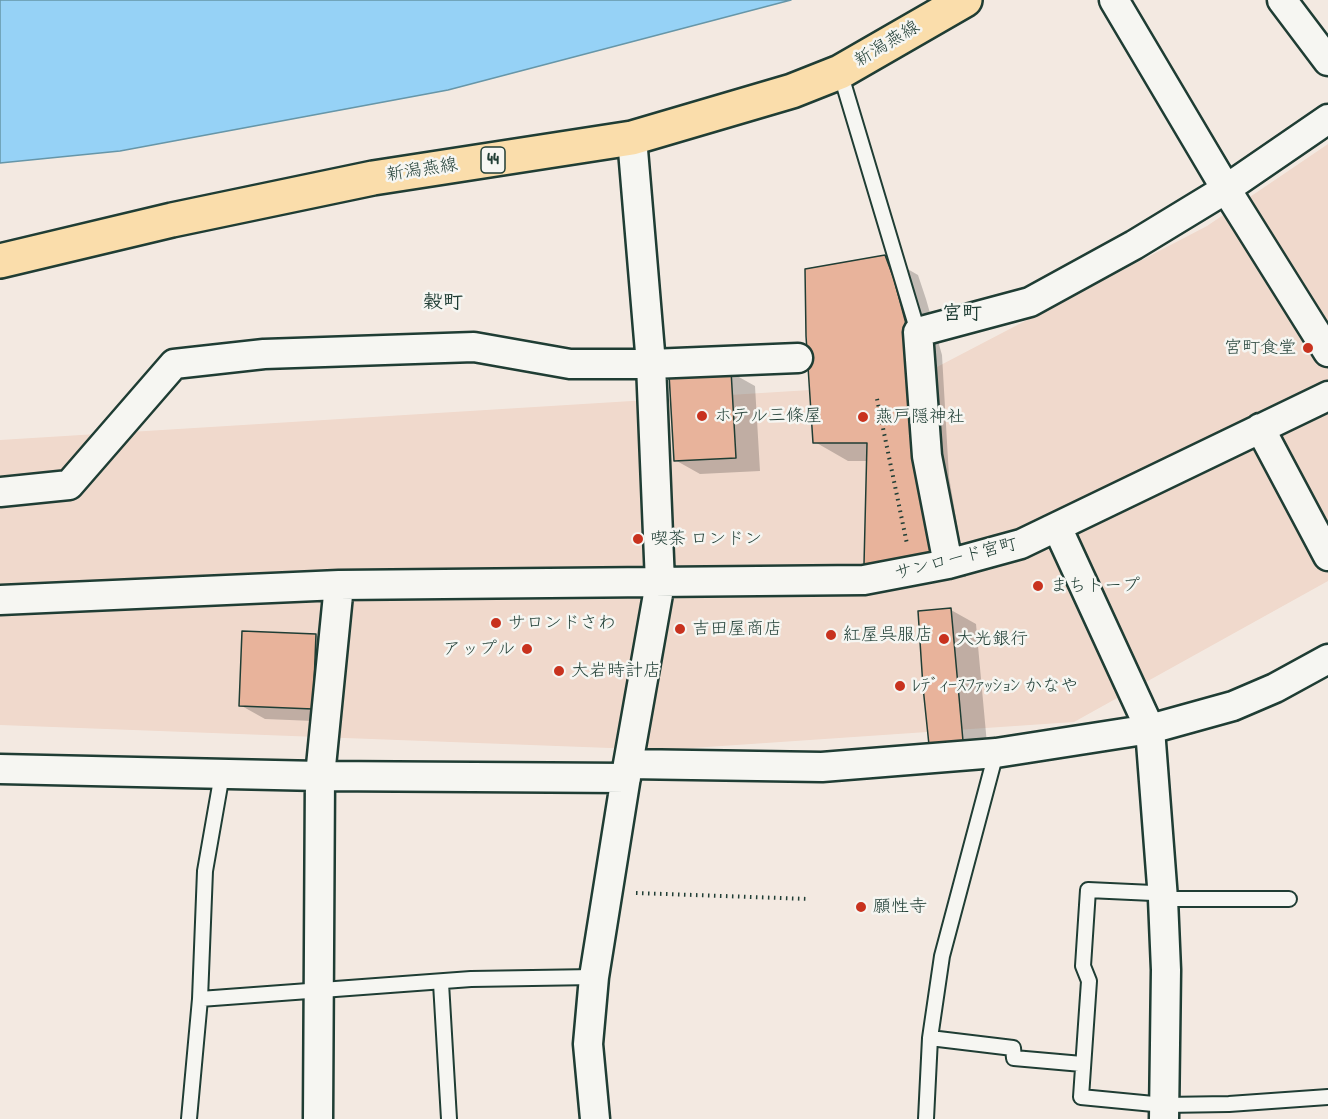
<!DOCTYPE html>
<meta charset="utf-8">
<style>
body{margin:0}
canvas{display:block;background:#f3e9e1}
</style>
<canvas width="1328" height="1119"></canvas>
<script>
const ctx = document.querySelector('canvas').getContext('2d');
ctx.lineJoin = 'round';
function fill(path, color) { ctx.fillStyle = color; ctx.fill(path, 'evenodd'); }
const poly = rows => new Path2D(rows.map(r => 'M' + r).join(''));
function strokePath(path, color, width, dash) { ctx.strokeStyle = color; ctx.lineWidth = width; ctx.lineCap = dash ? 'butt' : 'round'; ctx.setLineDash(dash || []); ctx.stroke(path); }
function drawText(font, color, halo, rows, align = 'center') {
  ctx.font = font + ' "Patrick Hand","Klee One",sans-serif'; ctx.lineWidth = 5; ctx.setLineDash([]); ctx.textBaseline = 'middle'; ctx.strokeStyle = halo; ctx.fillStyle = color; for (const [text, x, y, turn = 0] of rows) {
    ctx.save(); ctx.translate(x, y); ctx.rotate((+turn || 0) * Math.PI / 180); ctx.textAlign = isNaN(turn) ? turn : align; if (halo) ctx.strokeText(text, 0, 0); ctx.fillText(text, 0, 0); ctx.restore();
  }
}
const built = poly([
 [1328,144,1328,581,1074,722,663,750,0,725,0,440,810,390,814,443,867,443,864,564,912,380,1207,226]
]);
const water = poly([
 [0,0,791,0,448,90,120,151,0,163,0,0]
]);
const shadow = poly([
 [885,256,918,275,926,299,942,355,949,477,966,577,898,582,866,563,868,461,848,461,815,442],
 [730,372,755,386,760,471,700,474,675,460],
 [951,610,976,624,988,755,931,744],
 [316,635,341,650,338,722,265,719,240,705]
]);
const building = poly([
 [885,255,894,279,909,335,933,559,864,564,867,443,813,443,806,336,805,269,885,255],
 [731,370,736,458,674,461,669,374,731,370],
 [951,608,963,741,929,745,923,687,918,611,951,608],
 [242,631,316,634,313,709,239,706,242,631]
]);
const path = poly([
 [877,399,907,544],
 [636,893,809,899]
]);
const service = poly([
 [840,72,918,332],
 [1289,899,1163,899,1153,893,1088,890,1083,966,1089,981,1081,1097,1164,1105,1229,1104,1328,1097],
 [441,983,449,1119],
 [200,999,471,979,594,977],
 [930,1038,1013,1048,1014,1058,1082,1064],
 [189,1119,200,999,205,871,222,774],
 [926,1119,930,1038,942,956,996,753]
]);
const minor = poly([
 [1114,0,1226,189,1328,352],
 [1282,0,1328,61],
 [1260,428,1328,556],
 [0,492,69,485,174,364,264,354,474,347,570,364,651,364,798,358],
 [1057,527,1150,729,1163,899,1166,970,1164,1119],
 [948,564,927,456,918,332,1030,302,1134,245,1226,189,1328,119],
 [0,600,339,585,864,580,948,564,1021,544,1328,396],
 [628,764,822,767,996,753,1150,729,1233,706,1275,688,1328,659],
 [0,769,320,776,626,778],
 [318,1119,320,776,339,585],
 [595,1119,588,1044,594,977,628,764,660,583,651,364,632,138]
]);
const primary = poly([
 [0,261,172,220,373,178,632,138,792,91,840,72,965,0]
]);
const markers = [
 [1308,348,6,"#c8321e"],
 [702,416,6,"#c8321e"],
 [863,417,6,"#c8321e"],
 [638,539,6,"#c8321e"],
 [1038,586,6,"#c8321e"],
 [496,623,6,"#c8321e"],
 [680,629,6,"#c8321e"],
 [831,635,6,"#c8321e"],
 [944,639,6,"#c8321e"],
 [527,649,6,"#c8321e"],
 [559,671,6,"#c8321e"],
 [900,686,6,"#c8321e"],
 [861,907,6,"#c8321e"]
];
const shields = [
 [493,160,24]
];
const shieldNames = [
 ["44",493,160]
];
const streetNames = [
 ["新潟燕線",887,44,-31],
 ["新潟燕線",422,170,-9],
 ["サンロード宮町",956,559,-14]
];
const poiNames = [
 ["宮町食堂",1296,348,"right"],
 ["ホテル三條屋",714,416],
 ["燕戸隠神社",875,417],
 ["喫茶 ロンドン",650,539],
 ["まちトープ",1050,586],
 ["サロンドさわ",508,623],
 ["吉田屋商店",692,629],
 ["紅屋呉服店",843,635],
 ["大光銀行",956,639],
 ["アップル",515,649,"right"],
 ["大岩時計店",571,671],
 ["ﾚﾃﾞｨｰｽﾌｧｯｼｮﾝ かなや",912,686],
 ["願性寺",873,907]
];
const neighbourhoodNames = [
 ["穀町",443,303],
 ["宮町",962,314]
];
fill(built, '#f0d9cc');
fill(water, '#96d2f6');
strokePath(water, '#6696a8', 1.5);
fill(shadow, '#0003');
fill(building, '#e8b39b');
strokePath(building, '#1f3d34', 1.5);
strokePath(service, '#1f3d34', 18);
strokePath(minor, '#1f3d34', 33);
strokePath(primary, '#1f3d34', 38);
strokePath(path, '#1f3d34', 4, [1.5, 4.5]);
strokePath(service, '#f6f6f2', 14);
strokePath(minor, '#f6f6f2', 28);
strokePath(primary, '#faddab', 33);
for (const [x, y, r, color] of markers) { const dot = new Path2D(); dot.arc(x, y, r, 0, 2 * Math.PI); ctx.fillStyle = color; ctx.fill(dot); strokePath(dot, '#f6f6f2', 2); }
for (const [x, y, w] of shields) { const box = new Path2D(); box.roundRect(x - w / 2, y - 13, w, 26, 4.5); ctx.fillStyle = '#f6f6f2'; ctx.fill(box); strokePath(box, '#1f3d34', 1.5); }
drawText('bold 16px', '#1f3d34', null, shieldNames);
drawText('18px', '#1f3d34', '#f6f6f2', streetNames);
drawText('18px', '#1f3d34', '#f6f6f2', poiNames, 'left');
drawText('bold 20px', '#1f3d34', '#f6f6f2', neighbourhoodNames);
</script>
